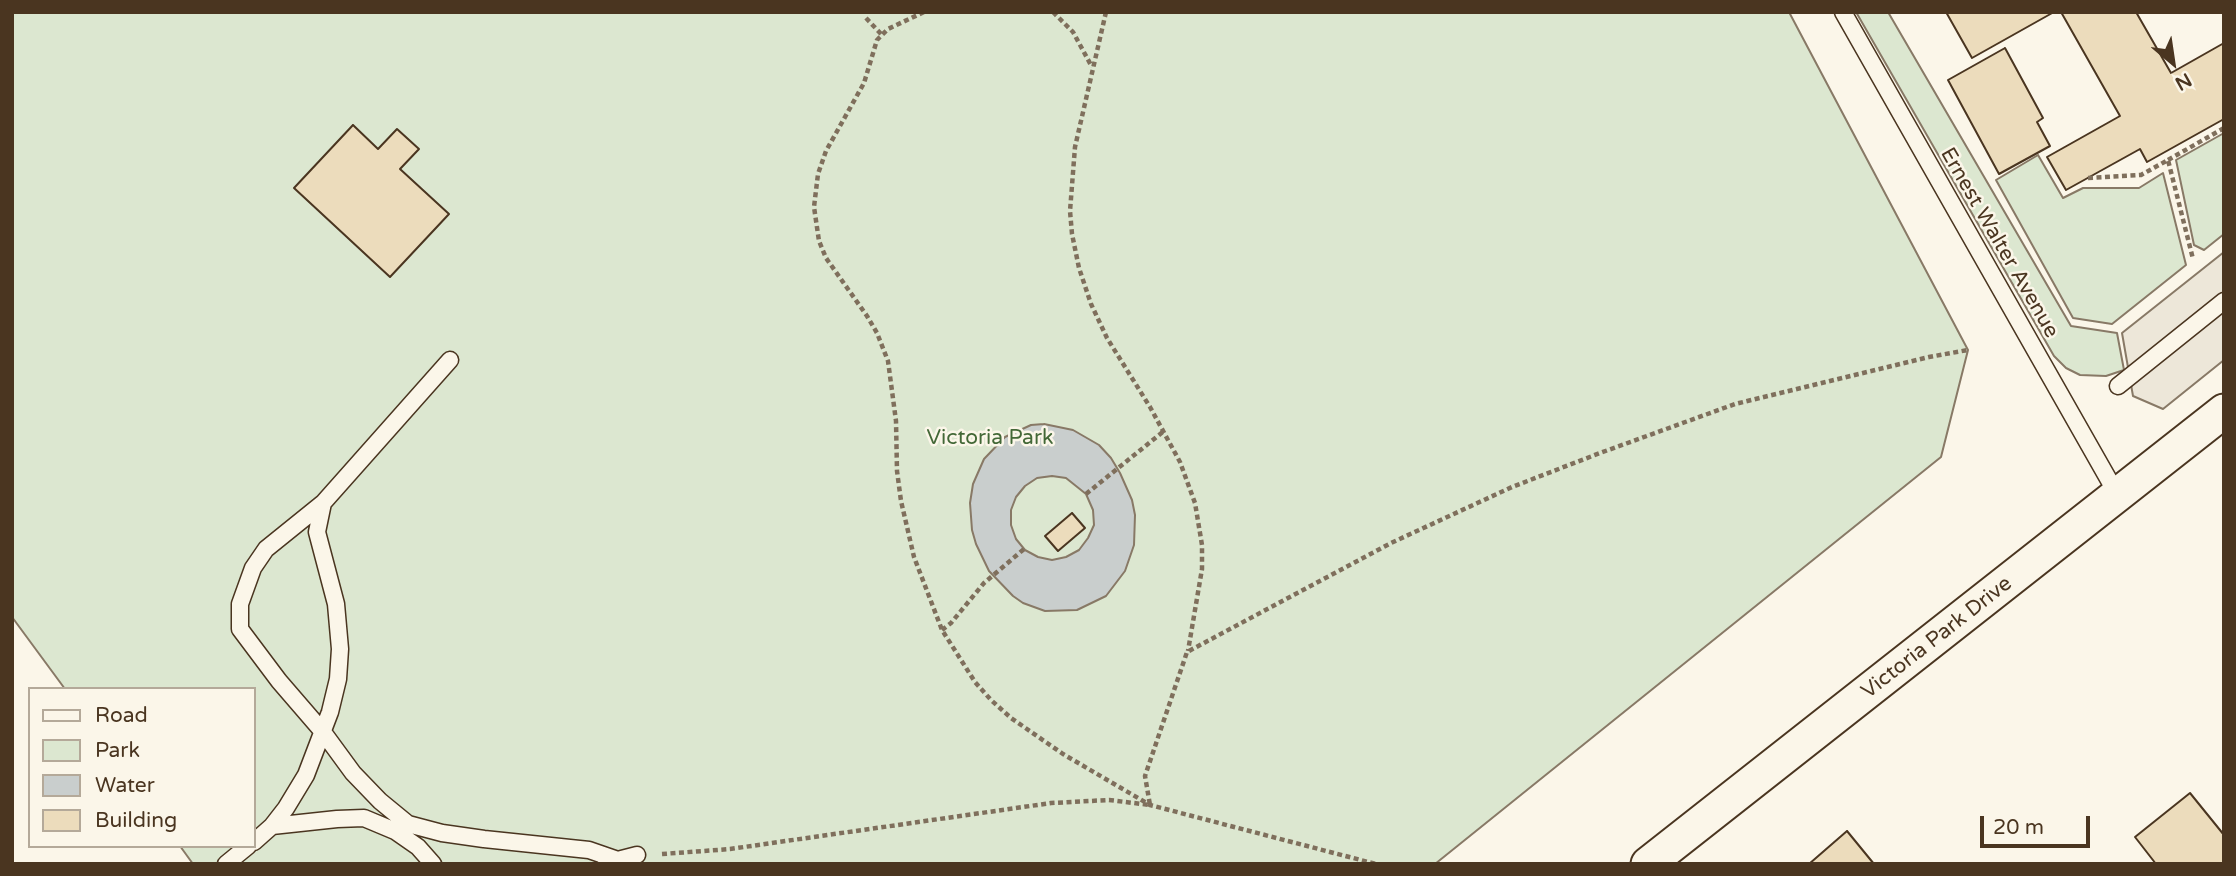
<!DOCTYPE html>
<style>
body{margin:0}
#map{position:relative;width:2236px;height:876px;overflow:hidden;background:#fbf6e9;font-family:"Varela Round",sans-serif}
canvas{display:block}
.frame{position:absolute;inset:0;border:14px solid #4a3520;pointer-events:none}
.legend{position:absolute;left:28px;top:687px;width:228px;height:161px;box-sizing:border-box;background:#fbf6e9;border:2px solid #b4a999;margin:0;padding:9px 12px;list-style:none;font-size:21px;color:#4a3520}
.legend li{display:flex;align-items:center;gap:14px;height:35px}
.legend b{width:35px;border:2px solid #b4a999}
.north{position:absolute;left:2138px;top:28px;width:70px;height:70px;-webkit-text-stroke:5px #fbf6e9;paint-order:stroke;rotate:151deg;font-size:19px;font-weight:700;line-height:28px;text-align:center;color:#4a3520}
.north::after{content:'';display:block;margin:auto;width:24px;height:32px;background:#4a3520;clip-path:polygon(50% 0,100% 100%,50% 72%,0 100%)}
.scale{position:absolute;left:1980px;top:816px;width:110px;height:32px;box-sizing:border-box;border:4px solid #4a3520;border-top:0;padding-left:9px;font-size:21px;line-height:24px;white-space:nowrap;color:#4a3520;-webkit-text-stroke:5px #fbf6e9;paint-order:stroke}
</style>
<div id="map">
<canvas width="2236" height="876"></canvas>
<div class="frame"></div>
<ul class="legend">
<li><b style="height:9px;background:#fbf6e9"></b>Road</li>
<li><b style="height:19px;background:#dce7d0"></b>Park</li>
<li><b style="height:19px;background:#c9cecd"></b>Water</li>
<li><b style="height:19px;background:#ecdcbc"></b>Building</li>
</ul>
<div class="north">N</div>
<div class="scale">20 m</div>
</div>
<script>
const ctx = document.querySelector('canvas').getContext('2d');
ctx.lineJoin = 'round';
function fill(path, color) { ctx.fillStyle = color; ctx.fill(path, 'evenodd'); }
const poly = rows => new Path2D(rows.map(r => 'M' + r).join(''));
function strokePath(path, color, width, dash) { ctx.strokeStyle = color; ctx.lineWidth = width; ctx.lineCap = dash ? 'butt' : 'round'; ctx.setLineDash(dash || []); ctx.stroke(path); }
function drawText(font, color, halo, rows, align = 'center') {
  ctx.font = font + ' "Varela Round",sans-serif'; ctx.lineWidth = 5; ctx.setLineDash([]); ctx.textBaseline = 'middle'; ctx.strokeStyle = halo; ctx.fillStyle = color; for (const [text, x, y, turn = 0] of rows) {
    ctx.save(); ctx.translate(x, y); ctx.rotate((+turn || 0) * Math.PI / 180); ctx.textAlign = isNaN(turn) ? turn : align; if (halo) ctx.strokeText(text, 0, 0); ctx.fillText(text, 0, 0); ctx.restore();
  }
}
const green = poly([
 [12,12,1789,12,1968,350,1941,457,1435,864,193,864,180,846,254,846,254,689,65,689,12,617,12,12],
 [1856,12,1888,12,2071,326,2117,333,2124,370,2106,376,2080,375,2066,368,2054,356,1856,12],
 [2224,133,2224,234,2204,250,2194,245,2176,160,2224,133],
 [2038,155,2063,198,2083,188,2139,188,2163,173,2186,265,2112,324,2073,318,1996,180,2038,155]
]);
const parking = poly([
 [2224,252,2224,360,2163,409,2133,396,2122,333,2224,252]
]);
const water = poly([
 [1044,424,1073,430,1099,445,1111,458,1120,473,1132,500,1135,515,1134,545,1125,571,1106,596,1077,610,1045,611,1023,603,1013,596,989,571,976,544,972,530,970,503,973,484,984,459,1005,437,1031,425,1044,424],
 [1052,476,1066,478,1086,494,1093,510,1094,525,1088,538,1079,550,1066,557,1052,560,1038,557,1025,550,1016,539,1011,525,1011,510,1016,497,1025,486,1037,478,1052,476]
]);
const building = poly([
 [1946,12,2054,12,1972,58,1946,12],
 [2061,12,2136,12,2171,73,2224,43,2224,119,2147,162,2140,149,2066,190,2047,157,2120,116,2061,12],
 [2005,48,2043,118,2037,122,2050,146,1999,174,1948,80,2005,48],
 [353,125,378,149,397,129,419,149,400,169,449,214,390,277,294,188,353,125],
 [1072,513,1085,528,1058,551,1045,536,1072,513],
 [2190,793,2224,835,2224,864,2156,864,2135,837,2190,793],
 [1847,831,1874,864,1809,864,1847,831]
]);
const path = poly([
 [924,12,888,29,877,40,864,83,826,151,818,174,814,207,819,241,826,258,867,316,877,333,888,361,896,421,897,471,901,501,914,557,942,630,975,682,991,700,1011,718,1063,754,1150,805,1376,864],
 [1053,12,1073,32,1092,67],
 [1106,12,1075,147,1070,211,1072,234,1079,268,1091,304,1107,338,1150,407,1180,462,1195,503,1202,545,1202,569,1188,651],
 [866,18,882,35],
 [2168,160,2224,128],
 [2088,178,2141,175,2168,160,2193,259],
 [1086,494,1164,431],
 [942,630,951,623,984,583,1024,549],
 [662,854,730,849,1051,803,1109,800,1150,805,1145,776,1187,652,1391,543,1512,487,1600,453,1735,404,1929,357,1968,350]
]);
const lane = poly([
 [1843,12,2118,496],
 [2118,386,2224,301],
 [323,503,266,549,253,568,240,604,240,629,279,681,323,732,353,773,380,801,408,824,442,833,484,839,589,850,615,859],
 [272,826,337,819,364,818,395,831,418,847,433,864],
 [254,842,272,826,286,808,306,775,330,712,338,679,340,649,336,604,317,532,323,503,450,360],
 [606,863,637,855],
 [226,864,248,846]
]);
const street = poly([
 [1648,864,2224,411]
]);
const streetNames = [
 ["Ernest Walter Avenue",1999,243,60],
 ["Victoria Park Drive",1937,638,-38]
];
const parkNames = [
 ["Victoria Park",990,438]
];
fill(green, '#dce7d0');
strokePath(green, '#887966', 2);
fill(parking, '#ede7d9');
strokePath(parking, '#887966', 2);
fill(water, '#c9cecd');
strokePath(water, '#887966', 2);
fill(building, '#ecdcbc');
strokePath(building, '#4a3520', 2);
strokePath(lane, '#4a3520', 19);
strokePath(street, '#4a3520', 37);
strokePath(path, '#7f6f5c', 4.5, [5, 3.5]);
strokePath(lane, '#fbf6e9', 16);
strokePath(street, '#fbf6e9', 33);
drawText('21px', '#4a3520', '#fbf6e9', streetNames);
drawText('21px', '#436837', '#fbf6e9', parkNames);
</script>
